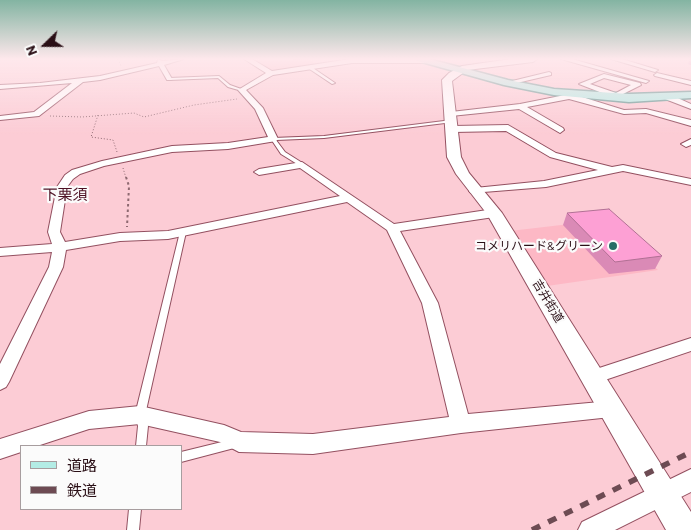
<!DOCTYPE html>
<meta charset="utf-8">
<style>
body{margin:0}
#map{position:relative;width:691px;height:530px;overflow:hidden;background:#fcccd5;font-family:Barlow,"Noto Sans JP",sans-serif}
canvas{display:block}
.legend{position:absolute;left:20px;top:445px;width:162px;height:65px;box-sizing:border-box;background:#fbfbfb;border:1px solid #a79d9f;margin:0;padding:6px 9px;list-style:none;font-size:15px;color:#2a0f16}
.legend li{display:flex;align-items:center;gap:10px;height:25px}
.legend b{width:25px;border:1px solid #a79d9f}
.north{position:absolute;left:20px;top:20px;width:50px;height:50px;-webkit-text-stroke:4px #fbfbfb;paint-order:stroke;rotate:248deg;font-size:14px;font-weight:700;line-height:20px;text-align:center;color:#2a0f16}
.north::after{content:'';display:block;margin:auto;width:18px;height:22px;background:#2a0f16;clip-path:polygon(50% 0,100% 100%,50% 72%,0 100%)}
</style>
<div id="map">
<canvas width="691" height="530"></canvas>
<ul class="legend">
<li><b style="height:6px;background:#b3ece5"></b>道路</li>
<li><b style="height:6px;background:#6d4b53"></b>鉄道</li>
</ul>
<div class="north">N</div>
</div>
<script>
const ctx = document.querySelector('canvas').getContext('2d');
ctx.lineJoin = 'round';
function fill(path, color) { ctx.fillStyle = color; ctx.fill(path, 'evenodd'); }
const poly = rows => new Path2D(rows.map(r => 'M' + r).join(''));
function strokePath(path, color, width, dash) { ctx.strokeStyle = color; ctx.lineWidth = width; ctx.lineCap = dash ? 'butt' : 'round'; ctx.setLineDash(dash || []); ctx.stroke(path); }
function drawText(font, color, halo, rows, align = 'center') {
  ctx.font = font + ' Barlow,"Noto Sans JP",sans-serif'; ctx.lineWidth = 4.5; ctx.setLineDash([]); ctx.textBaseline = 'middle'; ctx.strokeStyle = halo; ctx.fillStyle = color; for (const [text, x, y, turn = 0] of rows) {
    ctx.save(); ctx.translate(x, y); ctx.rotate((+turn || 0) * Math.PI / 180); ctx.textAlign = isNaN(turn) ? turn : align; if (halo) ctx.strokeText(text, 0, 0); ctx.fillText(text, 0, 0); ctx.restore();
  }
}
const built = poly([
 [310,59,316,65,271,72,249,60],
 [604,220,658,270,547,286,510,231]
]);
const pathFar1 = poly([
 [118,59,121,66],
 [98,115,91,137,113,140,117,152],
 [50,116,82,117,134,113,144,117,194,105,237,99],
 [123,168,126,178]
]);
const path = poly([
 [126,177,129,186,127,227]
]);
const lane = poly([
 [308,66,310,66,335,83,332,84,308,68,308,66],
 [219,76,230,85,244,90,242,91,228,87,218,78,169,80,167,79,169,78,219,76],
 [452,120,453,120,453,122,324,138,276,140,285,152,304,164,304,166,302,167,281,154,271,139,273,138,324,136,452,120],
 [183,230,186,232,145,415,148,426,146,446,136,446,138,426,135,415,180,232,183,230],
 [234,439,238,441,239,444,238,447,181,462,181,452,234,439],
 [129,509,141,509,139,530,127,530,129,509]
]);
const street = poly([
 [158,59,162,61,184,59,164,65,172,79,171,80,167,80,159,66,100,80,83,82,39,116,0,120,0,116,34,112,72,83,0,89,0,85,40,83,100,76,157,63,158,59],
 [244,59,252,59,272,71,350,59,425,59,427,61,424,63,352,63,273,75,246,90,263,108,278,139,276,141,228,149,172,152,104,166,80,174,73,179,67,187,60,232,65,242,120,233,168,231,340,196,300,168,259,175,254,172,259,169,302,162,394,224,494,209,498,210,500,213,498,216,494,217,400,231,438,303,468,414,611,401,618,403,621,409,618,415,611,417,461,433,313,454,239,452,220,442,140,424,89,429,37,446,21,446,21,452,0,459,0,439,89,411,140,406,224,425,241,432,313,434,449,417,422,303,387,230,347,202,168,239,120,241,66,250,63,267,9,382,6,387,0,390,0,364,49,267,52,252,0,256,0,248,52,244,48,232,57,187,65,175,72,170,102,161,172,146,228,143,268,137,255,109,238,90,266,73,244,59],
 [561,59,572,59,649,81,646,83,561,59],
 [611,59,622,59,658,70,655,72,611,59],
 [549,72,551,73,551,75,508,85,504,83,549,72],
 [657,73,691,81,691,85,655,76,654,75,657,73],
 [604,74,640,83,641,85,613,99,610,99,610,96,579,84,604,74],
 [604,78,631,85,616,93,590,84,604,78],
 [566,92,624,110,646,109,691,120,691,126,646,113,624,114,569,99,527,107,563,128,564,130,560,133,519,109,451,116,447,114,451,112,520,104,565,95,566,92],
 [665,95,671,95,691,104,691,109,665,99,665,95],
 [508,125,556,153,612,167,623,165,691,179,691,185,623,171,546,187,471,193,469,191,475,188,544,181,598,170,550,157,506,131,453,132,449,129,453,126,508,125],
 [691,139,691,145,686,147,681,144,691,139],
 [691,338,691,351,593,384,587,382,584,377,587,372,691,338],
 [691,469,691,492,615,530,578,530,582,522,691,469]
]);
const secondary = poly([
 [511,59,537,59,533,62,467,70,452,81,461,157,469,173,502,213,691,512,691,530,666,530,487,214,456,174,447,157,442,80,449,73,462,66,511,59]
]);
const primary = poly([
 [411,59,429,59,508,80,554,89,629,94,691,92,691,98,629,102,554,95,504,85,411,59]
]);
const rail = poly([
 [532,530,691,452]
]);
const wall = poly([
 [690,59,691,59,691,65,688,64],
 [567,213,662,256,655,269,609,274,563,225]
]);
const building = poly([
 [609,209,662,256,615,262,567,213,609,209]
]);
const markers = [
 [613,246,5,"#256e67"]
];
const poiNames = [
 ["コメリハード&グリーン",603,246]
];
const streetNames = [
 ["吉井街道",548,301,59]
];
const quarterNames = [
 ["下栗須",65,195]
];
fill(built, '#fdb8c5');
strokePath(lane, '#935060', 2);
strokePath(street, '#935060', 2);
strokePath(secondary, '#935060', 2);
strokePath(primary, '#629692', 3);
strokePath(pathFar1, '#8e6971', 1, [1, 2]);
strokePath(path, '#8e6971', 2, [2.5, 3]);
fill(lane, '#fff');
fill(street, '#fff');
fill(secondary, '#fff');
fill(primary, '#b3ece5');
strokePath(rail, '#6d4b53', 5.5, [9, 9]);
fill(wall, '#da8ab6');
fill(building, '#fda0d4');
strokePath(building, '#b17094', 1);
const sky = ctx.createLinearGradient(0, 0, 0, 134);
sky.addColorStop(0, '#83b4a2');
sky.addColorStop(0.44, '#fee8ec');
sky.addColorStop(1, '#fee8ec00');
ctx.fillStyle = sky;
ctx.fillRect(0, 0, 691, 134);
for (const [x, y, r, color] of markers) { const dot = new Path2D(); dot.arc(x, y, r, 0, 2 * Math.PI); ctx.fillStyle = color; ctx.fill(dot); strokePath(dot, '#fbfbfb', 2); }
drawText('12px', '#2a0f16', '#fbfbfb', poiNames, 'right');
drawText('12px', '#2a0f16', '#fbfbfb', streetNames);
drawText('15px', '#4d1023', '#fbfbfb', quarterNames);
</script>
